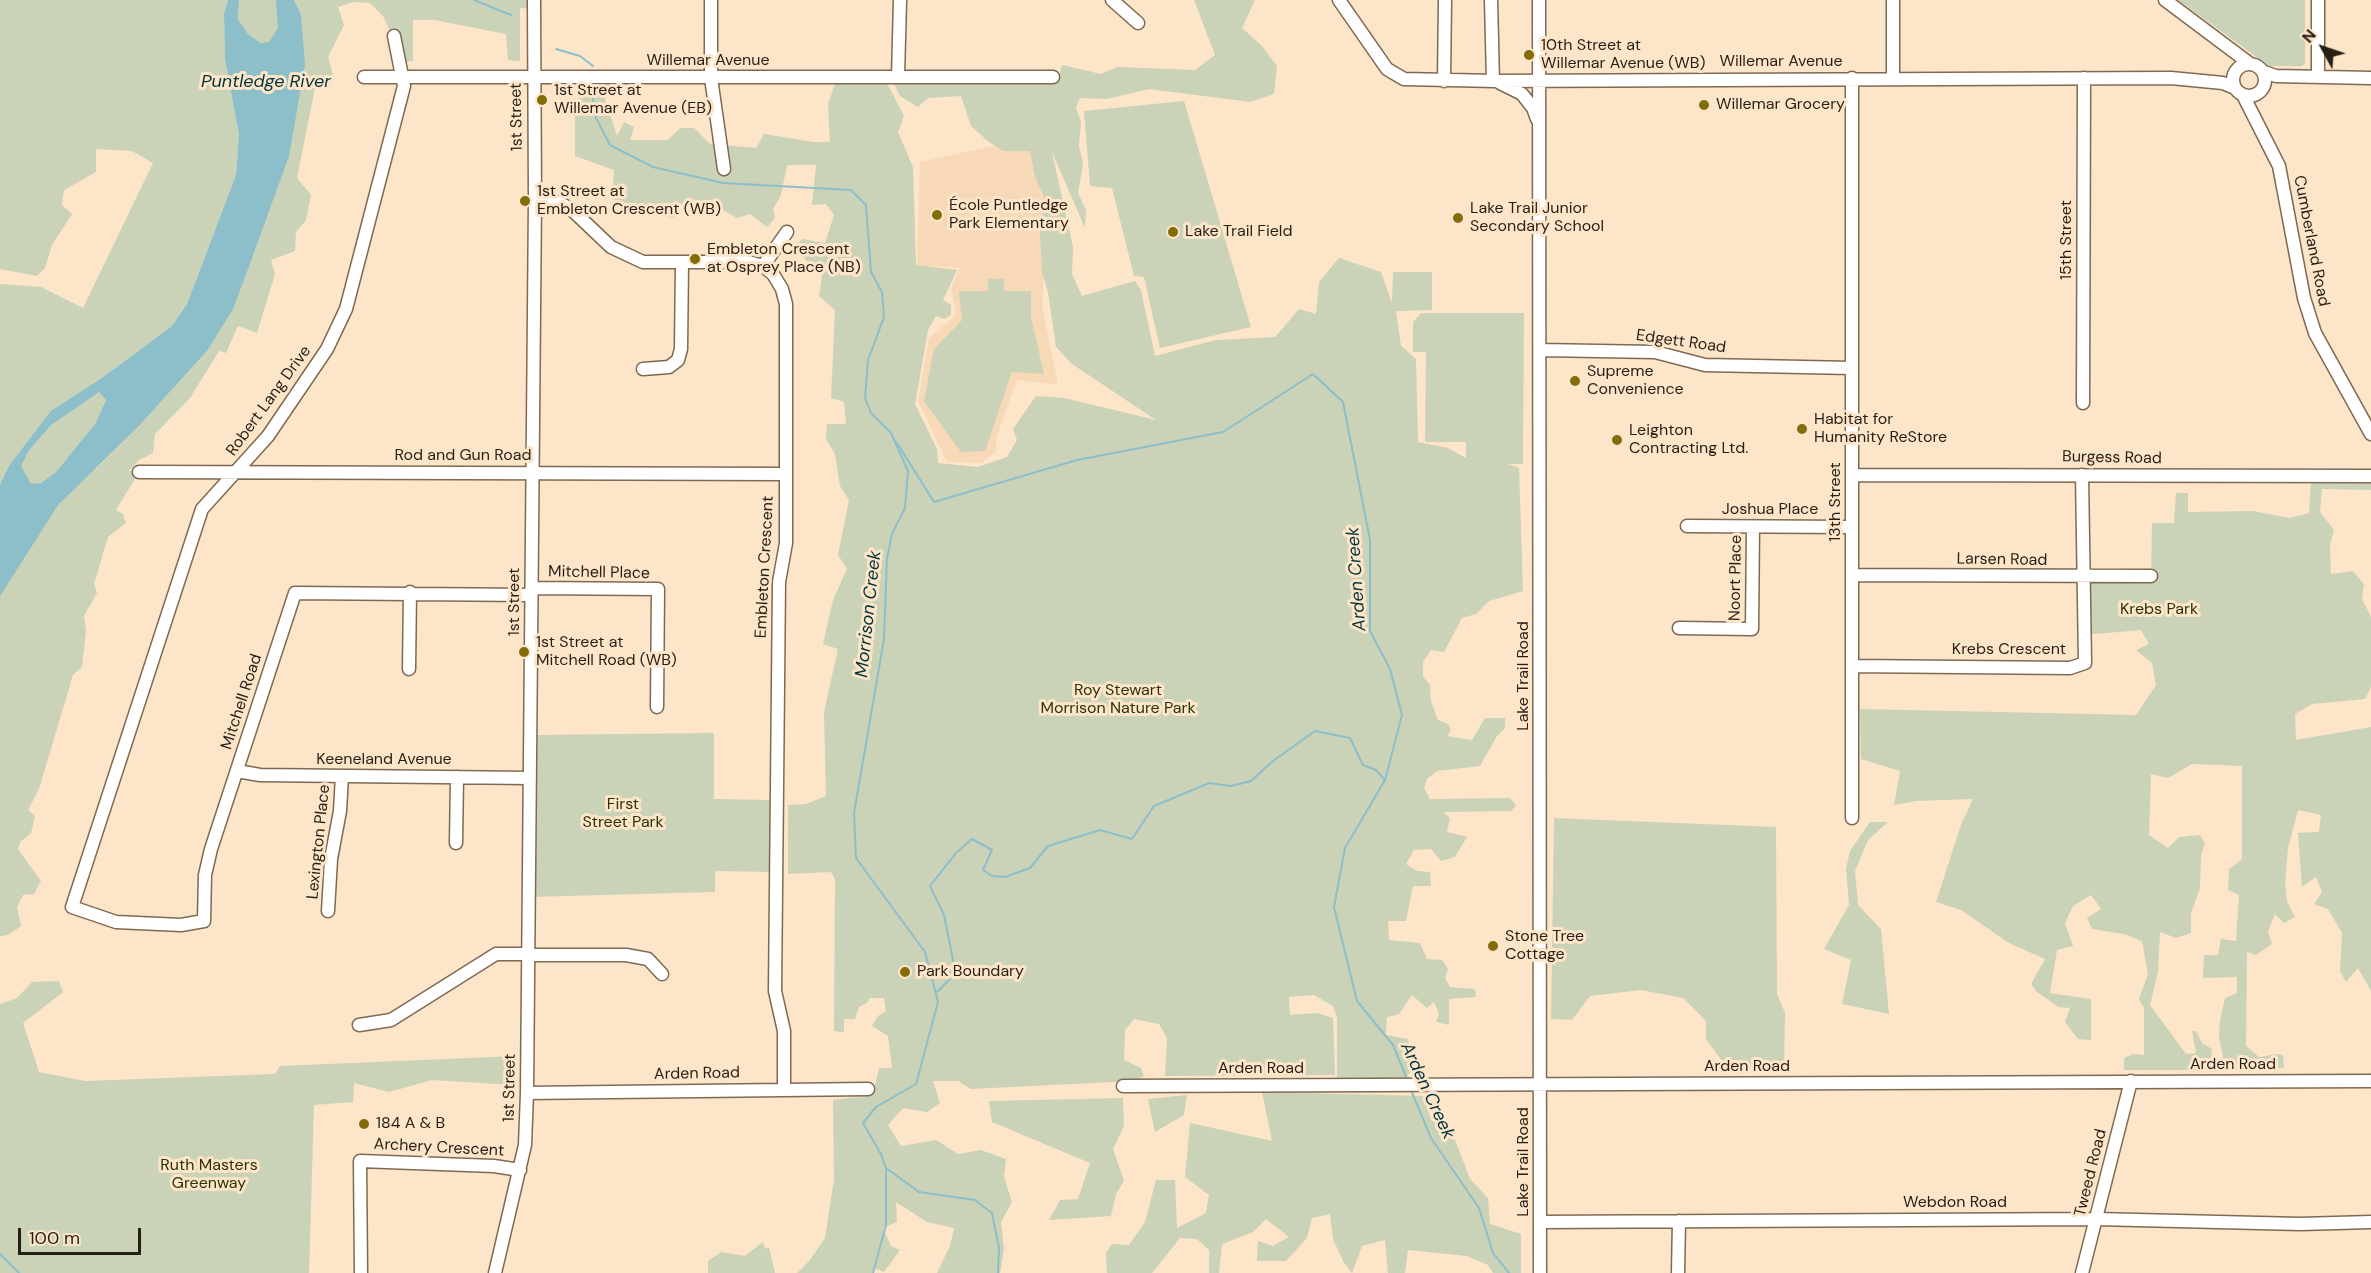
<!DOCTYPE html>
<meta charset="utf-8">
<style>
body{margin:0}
#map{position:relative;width:2371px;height:1273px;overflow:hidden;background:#fde5c9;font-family:"DM Sans",sans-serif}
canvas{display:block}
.north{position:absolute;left:2293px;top:18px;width:60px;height:60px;-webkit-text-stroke:4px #fde5c9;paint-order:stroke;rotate:310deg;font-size:16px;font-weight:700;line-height:24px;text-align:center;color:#271e14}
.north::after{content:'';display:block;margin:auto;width:21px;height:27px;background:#271e14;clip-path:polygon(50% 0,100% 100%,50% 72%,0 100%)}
.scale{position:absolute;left:18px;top:1228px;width:123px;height:27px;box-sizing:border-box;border:3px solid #271e14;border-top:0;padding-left:8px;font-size:18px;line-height:21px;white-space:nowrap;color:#271e14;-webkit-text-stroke:4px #fde5c9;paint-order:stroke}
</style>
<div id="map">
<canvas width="2371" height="1273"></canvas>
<div class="north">N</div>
<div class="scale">100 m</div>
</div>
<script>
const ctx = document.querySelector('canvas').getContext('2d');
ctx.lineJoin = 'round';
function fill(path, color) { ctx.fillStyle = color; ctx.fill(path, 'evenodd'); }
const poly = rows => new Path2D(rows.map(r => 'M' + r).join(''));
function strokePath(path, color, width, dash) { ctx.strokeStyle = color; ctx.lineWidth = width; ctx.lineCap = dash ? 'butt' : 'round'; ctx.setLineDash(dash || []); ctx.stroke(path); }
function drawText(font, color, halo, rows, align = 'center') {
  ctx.font = font + ' "DM Sans",sans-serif'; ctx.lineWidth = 6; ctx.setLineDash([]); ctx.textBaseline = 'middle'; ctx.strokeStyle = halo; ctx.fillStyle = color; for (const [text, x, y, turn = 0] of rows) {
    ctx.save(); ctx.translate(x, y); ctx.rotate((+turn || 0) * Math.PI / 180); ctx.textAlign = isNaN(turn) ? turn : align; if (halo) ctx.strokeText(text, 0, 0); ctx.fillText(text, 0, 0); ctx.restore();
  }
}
const built = poly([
 [993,146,1051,147,1042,306,1058,385,1017,380,996,438,996,452,981,463,947,462,918,401,929,338,956,315,951,288,960,268,917,265,920,162]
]);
const green = poly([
 [0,0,228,0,224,14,225,59,239,135,236,175,187,304,172,326,99,380,99,392,106,399,95,424,56,472,41,483,0,490,0,284,41,287,83,308,153,163,132,151,96,149,96,172,64,190,62,205,72,214,52,245,45,268,37,276,0,269],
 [239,0,534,0,533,9,520,8,520,61,508,60,506,34,435,20,413,20,413,61,404,62,383,16,370,3,353,2,338,7,344,25,328,57,333,75,330,85,315,88,297,178,311,195,306,220,296,232,295,251,271,260,275,274,257,333,238,326,226,353,219,351,190,398,155,434,153,453,139,460,129,471,139,472,116,510,123,514,126,523,108,537,94,584,97,593,84,616,86,630,82,667,73,675,39,789,28,810,35,816,31,833,20,842,18,849,41,881,34,894,23,895,17,907,21,926,8,935,0,936,0,576,88,468,96,469,137,428,207,351,261,43,248,34,238,19],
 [1194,0,1255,0,1242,28,1261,45,1277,66,1274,94,1250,102,1149,89,1107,99,1080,98,1076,108,1081,122,1079,146,1083,164,1078,193,1086,210,1085,228,1052,152,1073,247,1072,274,1082,296,1135,281,1141,290,1155,356,1216,340,1275,337,1299,309,1316,314,1319,282,1339,258,1381,272,1392,303,1393,272,1432,272,1432,310,1396,311,1401,346,1416,359,1418,442,1448,448,1466,458,1466,442,1425,442,1426,352,1413,352,1413,322,1421,313,1524,313,1523,464,1507,464,1519,468,1523,591,1489,601,1476,614,1462,618,1444,652,1431,650,1423,662,1423,677,1430,685,1431,701,1438,720,1448,724,1451,730,1447,736,1472,740,1485,718,1505,718,1505,728,1497,736,1480,766,1437,771,1427,779,1424,788,1430,799,1510,798,1516,805,1511,811,1443,812,1450,818,1447,832,1467,837,1455,857,1441,861,1431,849,1414,850,1406,864,1417,871,1430,872,1431,886,1413,886,1406,921,1388,921,1389,940,1420,943,1427,959,1442,960,1448,969,1445,978,1450,987,1475,989,1476,997,1449,999,1449,1025,1436,1022,1439,1014,1434,1002,1427,1008,1412,995,1399,1014,1387,1017,1386,1035,1408,1039,1412,1071,1402,1080,1337,1079,1337,1017,1333,1006,1314,995,1289,997,1290,1015,1317,1013,1333,1018,1335,1075,1165,1076,1167,1038,1159,1024,1134,1019,1125,1030,1124,1060,1141,1068,1144,1076,1133,1081,971,1089,958,1081,933,1081,940,1103,927,1112,903,1108,888,1125,901,1146,936,1140,958,1154,981,1150,1006,1159,1004,1177,1012,1202,1001,1222,1004,1249,1000,1273,937,1273,950,1246,954,1228,927,1222,896,1202,897,1222,883,1228,891,1246,900,1250,884,1272,874,1268,872,1273,797,1273,810,1260,825,1238,834,1180,833,1100,869,1096,874,1089,879,1068,892,1068,888,1036,872,1026,878,1016,886,1011,884,998,869,998,868,1002,859,1007,855,1019,844,1019,844,1032,834,1031,835,879,831,872,788,874,788,805,806,804,826,796,824,712,838,649,823,644,833,600,847,569,838,555,849,500,840,486,835,454,826,439,827,424,846,424,844,402,831,398,835,310,819,296,822,276,794,248,802,239,825,243,834,215,826,204,812,205,816,165,787,165,781,195,773,209,775,218,767,227,750,214,737,218,710,203,687,198,674,218,648,215,612,199,614,170,575,156,575,114,582,85,600,84,617,136,624,122,634,127,630,140,668,140,680,128,694,128,710,144,756,148,764,134,813,142,830,142,828,104,836,81,887,83,904,116,898,132,913,167,916,265,957,270,943,300,951,305,951,315,944,319,936,316,928,330,915,404,937,449,938,463,978,467,1007,457,1017,440,1013,429,1036,396,1064,398,1156,420,1072,364,1056,347,1048,292,1042,272,1040,233,1044,196,1035,177,1030,151,1003,151,989,142,971,126,961,96,928,98,918,107,900,96,893,82,1058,80,1062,65,1101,74,1117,67,1195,70,1215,55],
 [2178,0,2305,0,2305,63,2302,66,2269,66],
 [1184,101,1251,327,1160,348,1144,277,1134,276,1112,188,1090,186,1084,111],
 [988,279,1004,279,1004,291,1031,291,1031,317,1044,374,1012,372,985,451,961,452,924,401,934,349,962,320,959,291,988,291],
 [2371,481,2371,490,2322,489,2320,512,2334,530,2330,544,2331,574,2353,571,2364,584,2362,599,2371,617,2371,687,2365,699,2312,704,2295,714,2296,740,2371,727,2371,991,2358,968,2346,982,2340,971,2342,933,2328,909,2314,904,2322,892,2316,877,2302,887,2298,833,2319,832,2321,815,2298,810,2288,848,2285,883,2287,901,2295,917,2284,923,2275,914,2268,931,2272,944,2256,955,2247,952,2246,1046,2259,1057,2277,1054,2283,1055,2284,1068,2226,1071,2219,1038,2220,1020,2225,998,2237,993,2237,977,2203,978,2204,955,2218,955,2221,939,2236,941,2239,895,2228,890,2229,869,2242,859,2242,766,2192,764,2168,778,2151,774,2149,835,2168,848,2179,837,2200,835,2205,844,2201,855,2200,888,2191,913,2191,933,2176,938,2160,932,2158,972,2150,1005,2186,1054,2196,1053,2192,1031,2196,1031,2202,1043,2212,1049,2210,1070,2124,1070,2124,1058,2133,1054,2144,1055,2144,1008,2139,999,2148,974,2142,941,2124,934,2092,929,2087,918,2101,909,2091,895,2073,906,2065,923,2073,946,2057,950,2050,993,2091,999,2091,1040,2078,1039,2065,1022,2070,1008,2059,1007,2037,992,2031,984,2045,959,2009,943,1961,910,1936,902,1961,825,1973,799,1916,801,1894,805,1900,771,1861,759,1860,709,2136,715,2156,685,2152,663,2136,650,2149,644,2141,630,2083,635,2087,583,2151,583,2152,523,2174,523,2176,493,2188,493,2188,512,2253,511,2290,518,2309,513,2311,482],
 [714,733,714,799,772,800,772,872,715,871,715,892,529,897,530,735],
 [1554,818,1776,827,1777,994,1785,1013,1784,1067,1728,1069,1706,1039,1706,1021,1683,998,1641,990,1590,996,1572,1020,1551,1019],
 [1870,822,1888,822,1868,840,1855,871,1858,905,1881,929,1889,1014,1842,1004,1851,960,1824,949,1849,905,1846,869,1850,851],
 [59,981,63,992,23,1023,39,1072,85,1081,275,1074,280,1066,517,1056,513,1085,432,1080,389,1092,354,1083,353,1102,314,1105,309,1273,0,1273,0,1004,17,998,32,982],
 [1262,1092,1424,1096,1431,1120,1449,1124,1470,1179,1488,1198,1490,1224,1521,1234,1521,1273,1493,1273,1488,1265,1467,1256,1408,1250,1405,1273,1388,1273,1385,1240,1362,1246,1352,1273,1343,1261,1333,1239,1330,1214,1312,1218,1307,1238,1286,1261,1257,1261,1258,1241,1273,1246,1289,1237,1266,1219,1253,1232,1222,1244,1219,1273,1209,1273,1209,1250,1197,1239,1180,1238,1152,1273,1107,1273,1106,1253,1112,1244,1129,1245,1145,1222,1156,1180,1175,1180,1177,1228,1206,1213,1209,1195,1185,1177,1190,1123,1272,1141],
 [1187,1095,1184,1115,1155,1132,1148,1099],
 [1123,1098,1124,1126,1113,1149,1124,1181,1116,1194,1111,1216,1049,1220,1060,1200,1078,1199,1090,1163,992,1122,989,1101],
 [763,1242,765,1249,769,1247,775,1273,708,1273,708,1261,721,1252,745,1256]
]);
const water = poly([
 [228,0,239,0,238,19,248,34,261,43,269,42,278,28,276,0,294,0,301,15,305,64,289,156,248,269,233,309,207,351,137,428,58,505,0,596,0,485,9,466,51,411,99,380,172,326,187,304,236,175,239,135,225,59,224,14],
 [99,392,106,400,95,424,56,472,41,483,31,484,21,466,29,450,51,425]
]);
const stream = poly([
 [474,0,511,15],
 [556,49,580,56,593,66],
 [592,93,596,118,610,145,653,167,723,183,851,190,866,205,871,272,882,292,884,317,868,360,865,398,871,413,891,433,908,471,905,508,892,534,887,558,884,639,854,813,856,858,925,952,938,1002,916,1084,876,1107,863,1123,881,1154,886,1168,886,1225,873,1273],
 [897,443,934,502,1077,460,1223,432,1313,374,1343,402,1370,540,1370,631,1390,669,1402,715,1385,780,1345,848,1334,907,1357,1001,1393,1045,1407,1079],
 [936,993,950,979,953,960,944,915,930,886,956,853,972,839,992,850,983,870,992,876,1005,877,1030,868,1048,846,1100,830,1132,839,1154,806,1209,783,1231,786,1251,781,1273,761,1315,731,1350,738,1363,765,1376,770,1385,780],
 [1411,1090,1431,1138,1479,1208,1493,1253,1509,1273],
 [886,1168,919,1192,975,1200,992,1213,999,1248,998,1273],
 [0,1254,19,1273]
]);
const minor = poly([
 [711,0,711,78,724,169],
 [1112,0,1138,23],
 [1339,0,1387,69,1404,79,1496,81,2171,78,2223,83,2235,88],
 [1491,0,1493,81],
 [1539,0,1540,1273],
 [2165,0,2249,63],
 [2318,0,2318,77],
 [394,36,404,86,346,309,327,349,268,436,202,509,72,907,116,922,181,925,204,921,205,875,211,849,295,593,531,595],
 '2233 80a16 16 0 1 1 32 0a16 16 0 1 1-32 0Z',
 [2264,72,2276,76,2371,78],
 [364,77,1053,77],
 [898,77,900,0],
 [1893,78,1893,0],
 [1444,81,1445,0],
 [1500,83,1522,94,1533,108,1537,119],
 [2243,95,2279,166,2304,298,2315,333,2371,434],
 [535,199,558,202,571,209,611,247,643,262,749,262,763,266,773,274,782,289,786,304,786,543,779,582,775,991,784,1031,784,1089],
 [763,266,787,232],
 [1541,350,1655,352,1705,365,1852,368],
 [643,369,669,367,678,360,681,349,682,262],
 [2083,403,2084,78],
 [139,472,786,474],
 [1853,475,2371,476],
 [1687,526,1852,527],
 [1853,575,2151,576],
 [532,588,658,589,657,707],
 [1679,628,1752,629,1753,527],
 [1852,666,2070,668,2085,663,2082,475],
 [409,669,410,592],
 [237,771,260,775,530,778],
 [1852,818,1852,78],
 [456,843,457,777],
 [328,911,331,859,340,811,342,776],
 [528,955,626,955,648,959,662,974],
 [359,1025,391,1020,496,954,529,954],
 [1123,1086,2371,1081],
 [527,1093,868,1089],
 [1540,1222,2096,1219,2300,1224,2371,1222],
 [361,1273,360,1161,494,1166,520,1170],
 [495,1273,525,1145,527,1093,535,199,534,0],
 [1678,1273,1679,1221],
 [2082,1273,2131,1081]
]);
const markers = [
 [1529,55,6,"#826d0a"],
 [542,100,6,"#826d0a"],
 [1704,105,6,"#826d0a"],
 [525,201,6,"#826d0a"],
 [937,215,6,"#826d0a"],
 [1458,218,6,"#826d0a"],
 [1173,232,6,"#826d0a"],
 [695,259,6,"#826d0a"],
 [1575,381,6,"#826d0a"],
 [1802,429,6,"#826d0a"],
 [1617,440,6,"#826d0a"],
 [524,652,6,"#826d0a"],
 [1493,946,6,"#826d0a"],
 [905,972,6,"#826d0a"],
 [364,1124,6,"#826d0a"]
];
const poiNames = [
 ["10th Street at",1541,46],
 ["Willemar Avenue (WB)",1541,64],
 ["1st Street at",554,91],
 ["Willemar Avenue (EB)",554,109],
 ["Willemar Grocery",1716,105],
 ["1st Street at",537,192],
 ["Embleton Crescent (WB)",537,210],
 ["École Puntledge",949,206],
 ["Park Elementary",949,224],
 ["Lake Trail Junior",1470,209],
 ["Secondary School",1470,227],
 ["Lake Trail Field",1185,232],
 ["Embleton Crescent",707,250],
 ["at Osprey Place (NB)",707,268],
 ["Supreme",1587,372],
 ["Convenience",1587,390],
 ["Habitat for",1814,420],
 ["Humanity ReStore",1814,438],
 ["Leighton",1629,431],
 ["Contracting Ltd.",1629,449],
 ["1st Street at",536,643],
 ["Mitchell Road (WB)",536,661],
 ["Stone Tree",1505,937],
 ["Cottage",1505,955],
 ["Park Boundary",917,972],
 ["184 A & B",376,1124]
];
const streetNames = [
 ["Willemar Avenue",708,61],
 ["Willemar Avenue",1781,62],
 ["1st Street",517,117,-91],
 ["15th Street",2067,240,-90],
 ["Cumberland Road",2311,241,79],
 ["Edgett Road",1681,342,8],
 ["Robert Lang Drive",269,401,-54],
 ["Rod and Gun Road",463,456],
 ["Burgess Road",2112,458,1],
 ["13th Street",1836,502,-90],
 ["Joshua Place",1770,510],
 ["Larsen Road",2002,560,1],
 ["Embleton Crescent",765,567,-87],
 ["Mitchell Place",599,573,1],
 ["Noort Place",1736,578,-89],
 ["1st Street",515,602,-90],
 ["Krebs Crescent",2009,650],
 ["Lake Trail Road",1524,676,-90],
 ["Mitchell Road",242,702,-72],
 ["Keeneland Avenue",384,760],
 ["Lexington Place",319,842,-84],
 ["Arden Road",2233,1065],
 ["Arden Road",1747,1067],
 ["Arden Road",1261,1069],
 ["Arden Road",697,1074,-1],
 ["1st Street",510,1088,-89],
 ["Archery Crescent",439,1148,3],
 ["Lake Trail Road",1524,1162,-90],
 ["Tweed Road",2091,1173,-76],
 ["Webdon Road",1955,1203]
];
const parkNames = [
 ["Krebs Park",2159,610],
 ["Roy Stewart",1118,691],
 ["Morrison Nature Park",1118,709],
 ["First",623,805],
 ["Street Park",623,823],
 ["Ruth Masters",209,1166],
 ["Greenway",209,1184]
];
const waterNames = [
 ["Puntledge River",266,82],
 ["Arden Creek",1357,579,-94],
 ["Morrison Creek",869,614,-84],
 ["Arden Creek",1427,1091,65]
];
fill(built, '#f7d9b7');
fill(green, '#cad2b7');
fill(water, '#8cbfc9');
strokePath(stream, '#8cbfc9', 2);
strokePath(minor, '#7f6a51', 15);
strokePath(minor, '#fff', 12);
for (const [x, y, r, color] of markers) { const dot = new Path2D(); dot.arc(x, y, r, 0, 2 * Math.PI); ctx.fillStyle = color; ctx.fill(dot); strokePath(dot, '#fde5c9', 2); }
drawText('16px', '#271e14', '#fde5c9', poiNames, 'left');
drawText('16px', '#271e14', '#fde5c9', streetNames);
drawText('16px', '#2a3303', '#fde5c9', parkNames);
drawText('italic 18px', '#02343c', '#fde5c9', waterNames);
</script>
